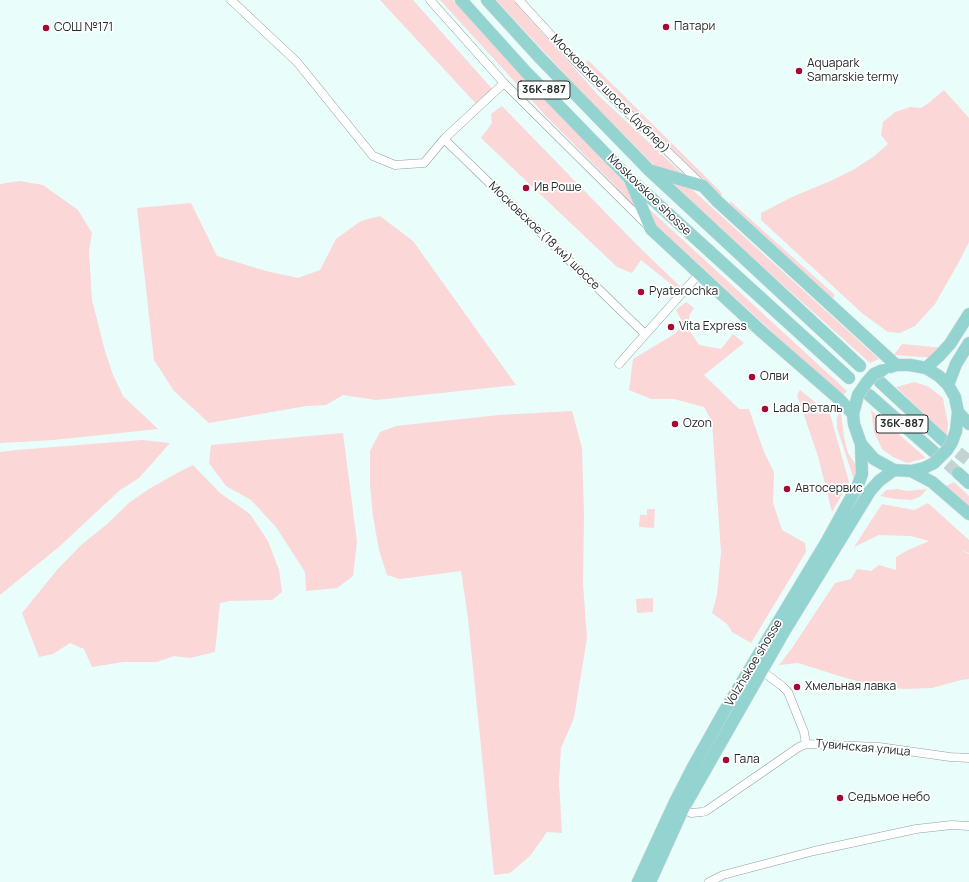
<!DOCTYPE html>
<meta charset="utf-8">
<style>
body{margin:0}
canvas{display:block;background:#e9fdfb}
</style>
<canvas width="969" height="882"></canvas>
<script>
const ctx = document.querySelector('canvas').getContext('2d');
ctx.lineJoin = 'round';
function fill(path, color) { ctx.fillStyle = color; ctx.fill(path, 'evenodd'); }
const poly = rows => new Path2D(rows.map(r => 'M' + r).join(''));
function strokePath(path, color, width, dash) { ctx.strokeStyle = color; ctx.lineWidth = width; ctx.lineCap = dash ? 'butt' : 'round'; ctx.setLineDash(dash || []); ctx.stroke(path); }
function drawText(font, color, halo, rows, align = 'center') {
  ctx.font = font + ' Manrope,sans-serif'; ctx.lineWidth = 3.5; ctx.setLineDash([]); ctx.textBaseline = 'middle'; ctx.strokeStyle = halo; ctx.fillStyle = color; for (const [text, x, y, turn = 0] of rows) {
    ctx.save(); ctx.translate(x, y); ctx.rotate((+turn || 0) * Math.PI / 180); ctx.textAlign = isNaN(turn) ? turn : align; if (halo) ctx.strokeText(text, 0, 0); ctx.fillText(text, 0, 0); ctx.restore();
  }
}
const green = poly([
 [380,0,413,0,495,92,479,107],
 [440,0,453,0,629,188,644,219,614,185,546,116],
 [496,0,513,0,599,96,687,178,655,166,589,100],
 [588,60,718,189,722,194,721,197,585,63],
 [944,90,969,118,969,242,960,260,935,304,915,326,900,333,888,332,863,314,761,220,761,213,792,197,828,182,853,170,873,157,888,144,881,135,883,122,895,112,910,107,921,108,930,102],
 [502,106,637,245,684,290,682,293,641,260,632,273,617,267,481,138,492,123,491,114],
 [667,178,685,183,879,359,870,363,764,268],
 [20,181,43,185,78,210,92,233,89,251,92,300,105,351,113,375,123,396,158,429,53,440,0,443,0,184],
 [730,201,835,295,832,300,730,205],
 [191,203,217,256,266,271,298,278,320,270,336,239,361,221,380,216,413,241,516,385,376,400,343,395,326,405,306,406,209,423,174,391,154,360,137,208],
 [646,206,847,391,842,396,656,225],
 [686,302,694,308,689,316,690,331,699,345,721,349,733,334,744,343,704,375,739,409,749,409,764,452,774,472,773,503,782,530,805,543,806,552,751,643,732,632,727,624,712,613,717,595,721,552,712,422,704,407,674,399,651,399,629,390,633,359,673,335,684,325,676,310],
 [902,344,943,348,937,358,894,355],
 [915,382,929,387,943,398,948,424,947,436,896,387],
 [800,390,830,414,849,482,832,512,818,456,797,395],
 [871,410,926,458,907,463,893,457,882,449,874,432],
 [572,411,582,448,584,515,583,584,587,638,574,718,561,748,559,782,562,833,547,832,530,856,510,873,494,875,468,618,461,571,400,579,387,575,379,550,373,516,370,484,370,451,380,432,396,426,499,415],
 [841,412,844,437,848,453,854,462,861,479,855,483,837,428,837,417],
 [343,433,357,542,353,576,337,588,306,591,305,572,276,527,251,500,226,486,209,463,211,445],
 [142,440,170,443,139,478,120,490,60,546,0,595,0,452,17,450],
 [193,465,220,493,250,514,268,541,279,570,282,592,272,600,229,601,220,603,215,652,190,658,174,656,157,662,123,662,92,667,84,649,70,643,53,654,39,657,22,613,57,570,81,545,106,525,130,502,149,489,177,473],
 [954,482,969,496,969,507,946,486],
 [897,489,908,491,927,489,921,496,912,500,896,499,880,496,886,490],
 [928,503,969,540,969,553,960,550,969,554,969,679,961,680,932,688,905,689,885,687,849,679,798,663,779,665,792,648,835,583,851,579,857,569,871,571,879,565,896,570,896,557,908,550,929,541,911,536,879,535,854,547,882,504,914,510],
 [647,509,655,509,654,528,639,527,640,515,647,515],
 [653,598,653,612,637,613,636,599]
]);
const primaryTunnel = poly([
 [944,441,969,461],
 [934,452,958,473]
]);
const street = poly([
 [231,0,297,62,373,156,395,165,424,163,444,139,504,83],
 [430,0,504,83,646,224],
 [519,0,573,59,701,184],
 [444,139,645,334],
 [619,364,699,274],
 [762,671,782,686,788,692,804,732,806,744],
 [683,809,691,813,702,812,706,811,799,747,806,744,879,747,950,757,969,758],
 [709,882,723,875,814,851,916,829,952,825,969,826]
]);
const primary = poly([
 [461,0,526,72,629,178,849,378],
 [487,0,540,58,649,170,860,366],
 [652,171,703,186,717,201,896,365],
 [631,182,651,229,762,332,839,399,853,414],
 [890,367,896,365,910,365,926,368,939,376,948,385,955,397,958,412,956,431],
 [926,368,939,356,950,344,969,314],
 [880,382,944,441],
 [948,385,956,364,969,343],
 [858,395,853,414,854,424,861,444,874,459,894,470,911,471,924,468,934,463],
 [869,395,934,452],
 [958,412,969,424],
 [911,471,932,482,969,514],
 [958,473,969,483],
 [638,882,675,802,693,767,725,710,827,541,858,485,862,474,861,444],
 [650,882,683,809,785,630,870,491,879,481,894,470]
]);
const primaryBridge = poly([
 [858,395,867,382,874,374,883,370],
 [934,463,947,450,952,442,956,431]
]);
const markers = [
 [666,27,4,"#a50a34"],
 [46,28,4,"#a50a34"],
 [799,71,4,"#a50a34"],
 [526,188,4,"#a50a34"],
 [641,292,4,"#a50a34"],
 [671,327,4,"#a50a34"],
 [752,377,4,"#a50a34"],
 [765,409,4,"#a50a34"],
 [675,424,4,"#a50a34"],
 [787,489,4,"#a50a34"],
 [797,687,4,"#a50a34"],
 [726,760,4,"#a50a34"],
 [840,798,4,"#a50a34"]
];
const shields = [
 [544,90,52],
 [902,424,52]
];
const shieldNames = [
 ["36К-887",544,90],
 ["36К-887",902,424]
];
const poiNames = [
 ["Патари",674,27],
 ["СОШ №171",54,28],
 ["Aquapark",807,64],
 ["Samarskie termy",807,78],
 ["Ив Роше",534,188],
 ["Pyaterochka",649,292],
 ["Vita Express",679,327],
 ["Олви",760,377],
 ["Lada Dеталь",773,409],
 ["Ozon",683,424],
 ["Автосервис",795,489],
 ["Хмельная лавка",805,687],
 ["Гала",734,760],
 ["Седьмое небо",848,798]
];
const streetNames = [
 ["Московское шоссе (дублер)",610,94,45],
 ["Moskovskoe shosse",649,195,44],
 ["Московское (18 км) шоссе",544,236,44],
 ["Volzhskoe shosse",754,663,-59],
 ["Тувинская улица",863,748,5]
];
fill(green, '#fbd7d8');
strokePath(primaryTunnel, '#c2d3d1', 12, [12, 6]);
strokePath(street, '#8fa19f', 9);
strokePath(primary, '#d8d9d9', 13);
strokePath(street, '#fff', 8);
strokePath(primary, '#94d4d0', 12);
strokePath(primaryBridge, '#d8d9d9', 13, []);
strokePath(primaryBridge, '#94d4d0', 12);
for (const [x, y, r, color] of markers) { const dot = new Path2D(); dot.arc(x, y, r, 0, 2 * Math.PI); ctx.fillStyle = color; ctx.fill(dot); strokePath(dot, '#fff', 1.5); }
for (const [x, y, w] of shields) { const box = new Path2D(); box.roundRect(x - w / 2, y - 9, w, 18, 3); ctx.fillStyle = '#fff'; ctx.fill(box); strokePath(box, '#252c2b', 1); }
drawText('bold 11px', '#252c2b', null, shieldNames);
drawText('12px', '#252c2b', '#fff', poiNames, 'left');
drawText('12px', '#252c2b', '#fff', streetNames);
</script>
